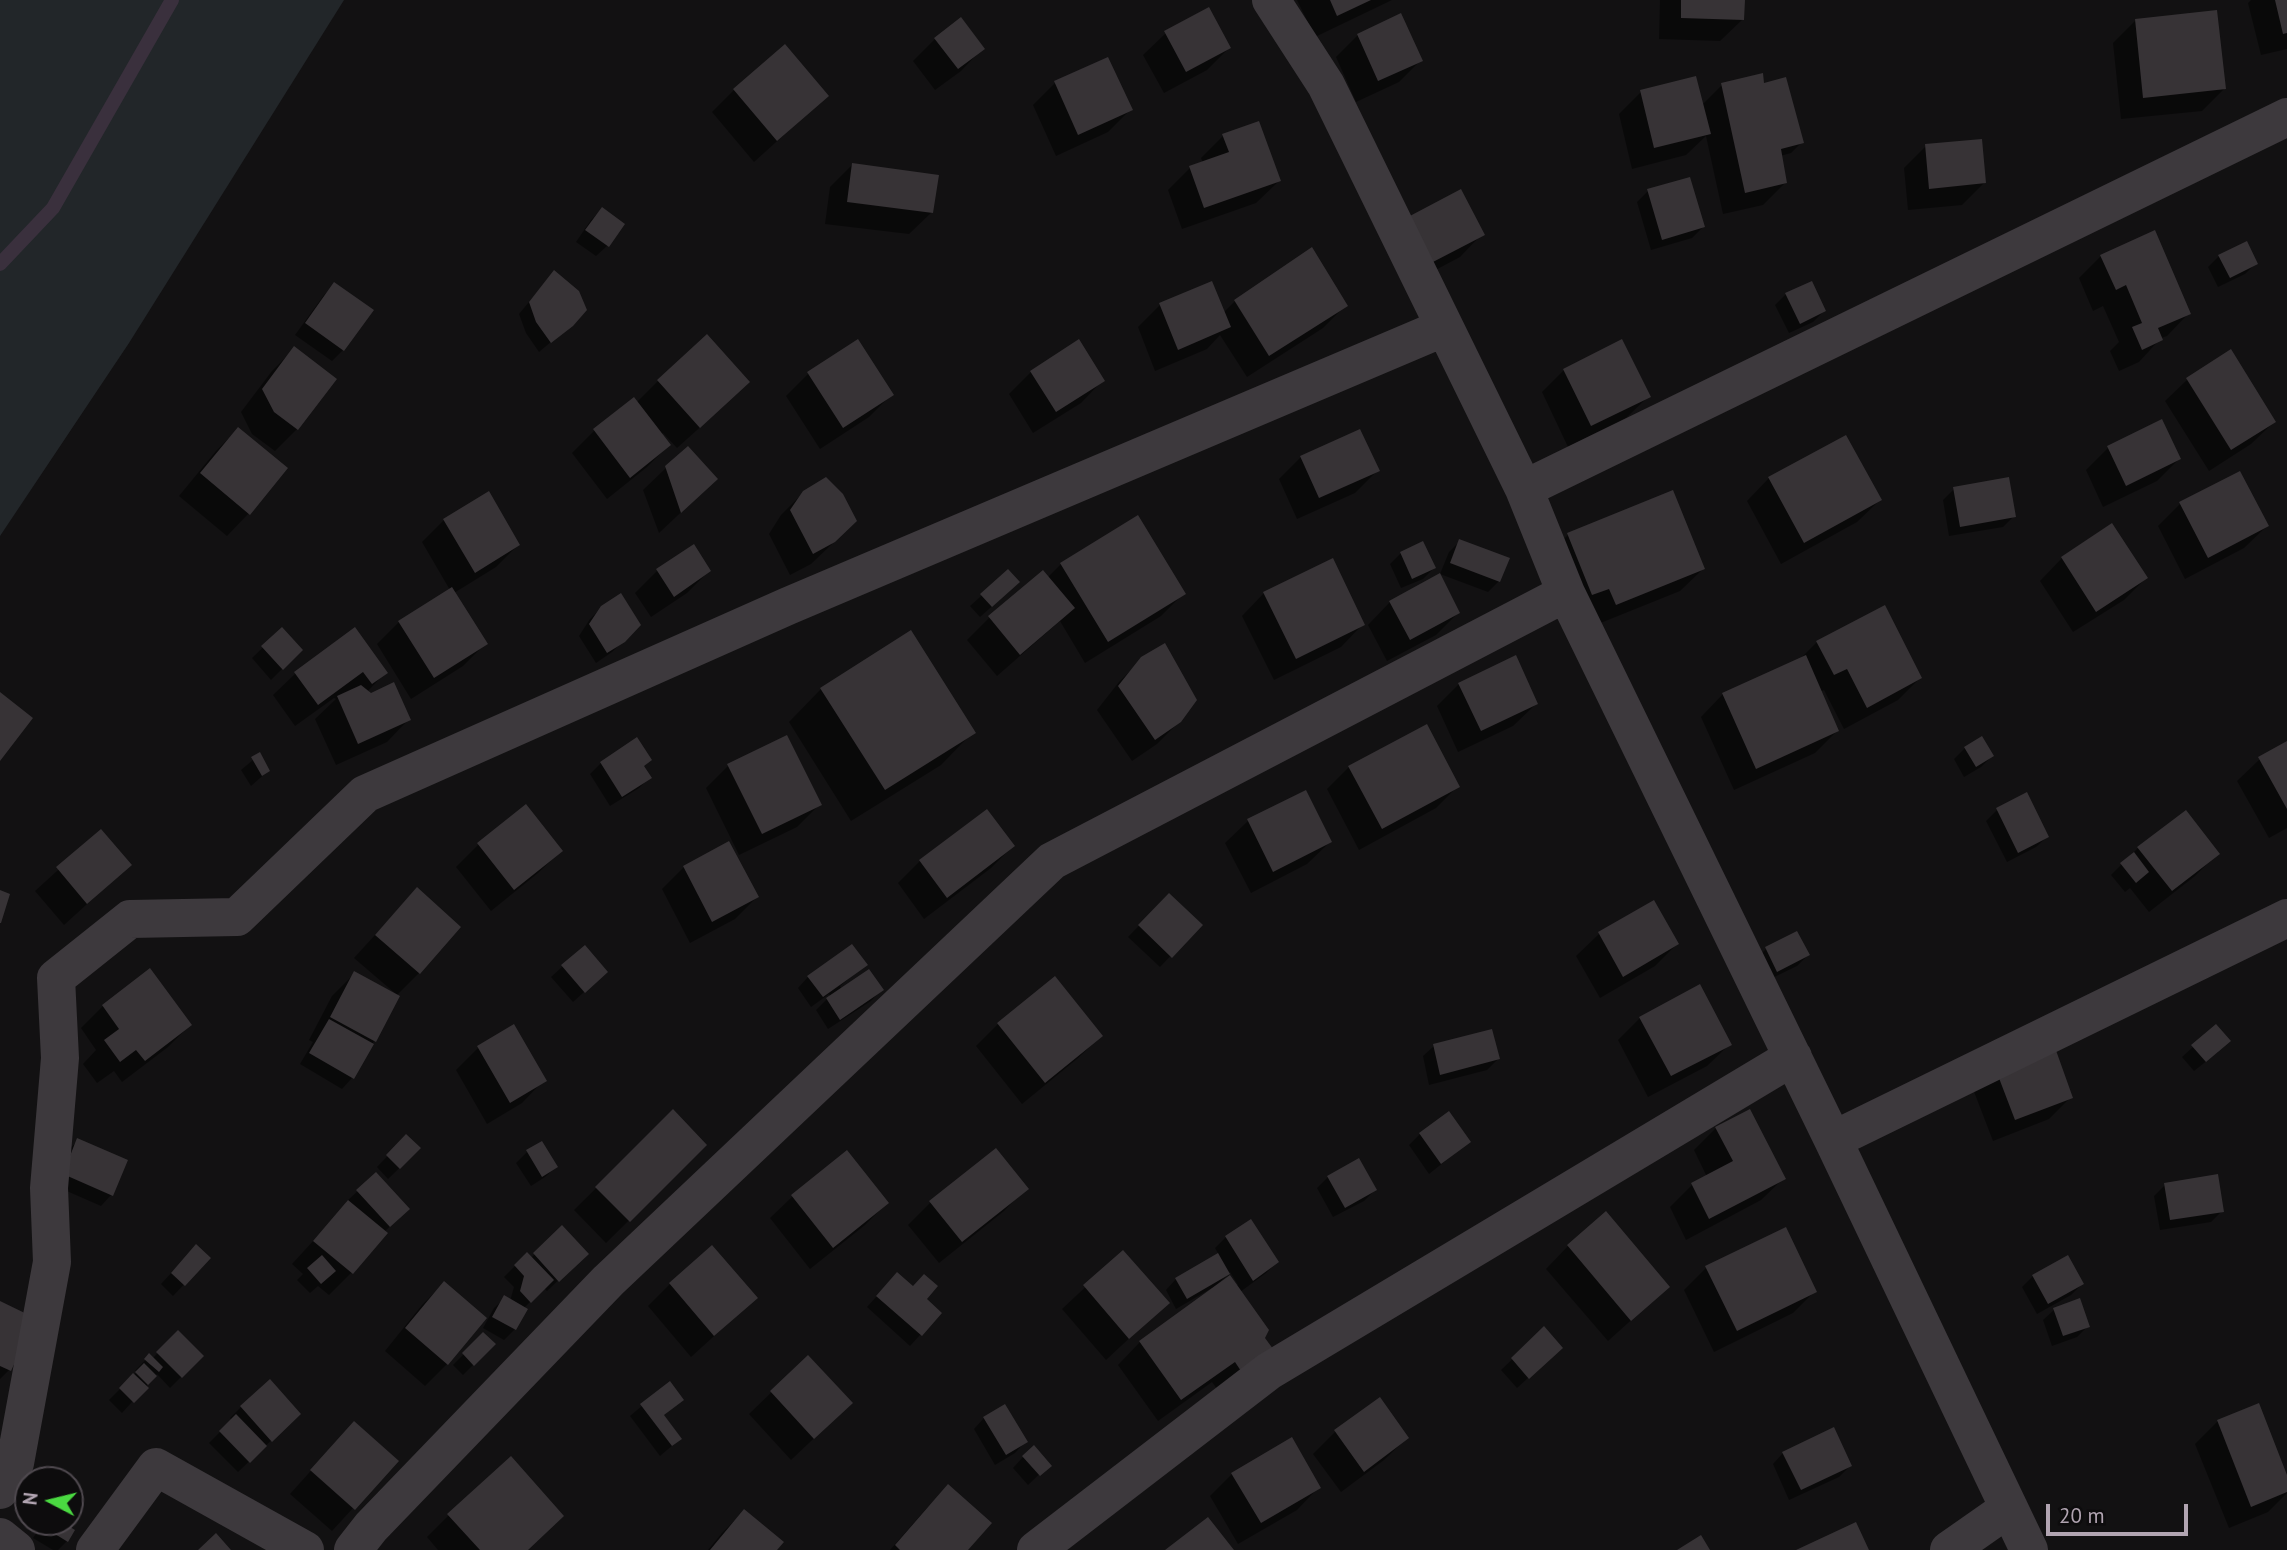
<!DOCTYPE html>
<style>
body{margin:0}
#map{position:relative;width:2287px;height:1550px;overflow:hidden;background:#121112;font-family:"PT Sans",sans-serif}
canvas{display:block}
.north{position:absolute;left:14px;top:1466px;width:70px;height:70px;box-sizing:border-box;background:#0d0c0d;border:2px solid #4f494f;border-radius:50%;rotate:277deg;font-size:19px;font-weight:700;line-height:28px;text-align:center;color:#b1a4b1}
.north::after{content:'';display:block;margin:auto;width:24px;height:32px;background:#4ad941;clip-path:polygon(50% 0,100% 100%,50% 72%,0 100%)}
.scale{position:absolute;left:2046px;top:1504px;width:142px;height:32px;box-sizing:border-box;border:4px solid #b1a4b1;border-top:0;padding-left:9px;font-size:21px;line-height:24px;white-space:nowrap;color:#b1a4b1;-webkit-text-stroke:5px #0d0c0d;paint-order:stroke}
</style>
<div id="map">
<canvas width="2287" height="1550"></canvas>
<div class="north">N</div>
<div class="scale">20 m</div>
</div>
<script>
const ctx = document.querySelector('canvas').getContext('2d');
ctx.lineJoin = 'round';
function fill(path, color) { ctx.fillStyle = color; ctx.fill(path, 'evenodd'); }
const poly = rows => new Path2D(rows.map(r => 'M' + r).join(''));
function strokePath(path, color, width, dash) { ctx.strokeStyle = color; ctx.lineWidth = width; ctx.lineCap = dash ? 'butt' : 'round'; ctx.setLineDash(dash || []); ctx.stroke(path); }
const green = poly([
 [0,0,344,0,129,343,0,536]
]);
const shadow = poly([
 [1297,0,1392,0,1315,37],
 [1660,0,1743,0,1743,19,1720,41,1659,39],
 [2251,0,2287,0,2287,49,2261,55,2248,3],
 [2135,21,2224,89,2202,111,2121,119,2113,43],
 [1166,33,1229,48,1207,70,1164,93,1143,55],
 [1358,35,1421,60,1399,82,1356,102,1336,57],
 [935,39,983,48,961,71,935,90,913,61],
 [1055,83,1131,109,1108,132,1056,156,1033,105],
 [1722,85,1764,85,1802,142,1791,153,1780,156,1785,183,1763,205,1723,214,1706,136,1686,155,1632,169,1619,114,1641,92,1702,105],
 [734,90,827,96,754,162,712,112],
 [1223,136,1279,181,1256,203,1182,229,1168,190,1190,168,1203,163,1201,158],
 [1926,146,1984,183,1962,205,1908,210,1904,168],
 [852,165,932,212,909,234,825,224,830,187],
 [1648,191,1703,227,1692,238,1651,250,1637,202],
 [602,209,607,246,596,256,576,242,591,220],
 [1482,234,1460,257,1409,284,1386,241],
 [1312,249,1345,306,1323,328,1247,377,1220,335,1207,349,1155,371,1138,327,1160,305,1223,313,1235,301],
 [2101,256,2189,313,2167,336,2161,338,2139,362,2119,371,2110,351,2119,342,2103,306,2093,311,2079,278],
 [2219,256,2256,263,2245,274,2218,287,2208,267],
 [554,272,571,325,539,352,526,333,519,314],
 [335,284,343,350,332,361,295,335,324,295],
 [1786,294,1824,311,1813,322,1789,333,1775,305],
 [857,342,891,395,869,417,820,449,786,396,808,374],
 [294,349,297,429,275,451,252,434,241,412,272,371],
 [1564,370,1649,396,1626,418,1568,447,1542,392],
 [1031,372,1103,380,1081,403,1033,433,1009,394],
 [2188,379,2274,422,2251,444,2209,471,2165,401],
 [658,381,726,404,677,448,663,433,661,435,669,445,647,467,607,499,572,453,594,431,633,399,636,403],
 [2161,422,2179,459,2157,481,2103,507,2086,470,2108,448],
 [238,429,249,513,227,536,179,496,216,451],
 [1301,457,1377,471,1355,493,1297,519,1279,479],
 [666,468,693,501,659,533,643,490],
 [1769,478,1880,500,1857,522,1781,564,1747,501],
 [1954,489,2014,516,2003,527,1949,536,1943,500],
 [804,492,832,544,811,564,790,575,769,534,781,515],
 [2180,504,2267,526,2244,548,2185,579,2158,526],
 [1138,518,1183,594,1161,616,1085,663,1060,621,997,676,967,640,989,618,1047,578,1061,564],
 [444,520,518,545,496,567,454,593,486,643,463,666,411,699,377,644,399,622,450,590,422,542],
 [2112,526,2146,578,2124,600,2073,632,2040,581,2062,558],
 [1568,535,1703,569,1680,591,1593,626,1546,557],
 [1460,541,1499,581,1488,592,1440,574,1449,552],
 [1401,553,1434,568,1423,579,1401,588,1390,564],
 [657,571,709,571,687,593,651,617,635,593],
 [1008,572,1007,593,980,617,970,606],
 [1264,593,1363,624,1341,647,1274,680,1242,616],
 [1390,602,1458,613,1436,635,1387,661,1368,625],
 [602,607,624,640,612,652,596,663,579,636,590,619],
 [282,629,301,650,271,680,252,658],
 [355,630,385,673,367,692,409,719,387,742,336,765,315,719,336,699,334,698,295,726,273,695,296,673],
 [1817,642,1920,678,1898,700,1844,729,1824,690,1820,692,1837,731,1815,753,1734,790,1701,717,1723,694,1799,660],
 [1143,658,1180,721,1157,744,1132,761,1097,710,1119,682],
 [1459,684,1536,704,1513,726,1458,752,1437,706],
 [821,689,973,732,941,765,851,821,789,722],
 [2287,743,2287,828,2269,838,2237,781,2260,759],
 [1965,748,1992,756,1981,767,1964,777,1954,759],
 [259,755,268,771,251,786,241,770],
 [601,763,643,767,650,777,639,788,610,806,590,774],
 [728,766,820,804,797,827,739,855,706,788],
 [1349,767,1458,786,1436,808,1359,850,1327,789],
 [1305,792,1330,842,1307,864,1251,893,1225,843,1248,821],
 [526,806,561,851,538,873,491,911,456,867,478,845],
 [1997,810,2047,837,2036,847,2007,862,1986,821],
 [986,811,1013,846,991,868,924,919,898,883,920,861],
 [2185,812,2217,854,2195,876,2149,912,2130,888,2125,892,2111,875,2138,848],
 [101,831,130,865,64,925,35,891],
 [684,867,757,897,735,919,690,943,662,889],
 [417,889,419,973,396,996,398,997,374,1041,352,1078,342,1089,300,1064,313,1042,309,1040,332,996,355,973,396,994,354,958],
 [1169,895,1200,925,1160,967,1128,937],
 [1653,902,1677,944,1655,966,1600,998,1576,956,1599,934],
 [584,947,595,982,573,1002,551,977],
 [1766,949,1808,955,1797,966,1766,981,1755,960],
 [865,965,840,986,842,989,881,990,871,1001,828,1029,816,1010,830,996,829,994,811,1007,798,988,808,977],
 [103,1006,190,1025,168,1047,122,1082,114,1071,97,1083,83,1064,96,1050,81,1028],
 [1640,1018,1730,1044,1707,1066,1648,1097,1618,1040],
 [998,1024,1101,1036,1078,1058,1022,1104,976,1046],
 [1434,1046,1498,1059,1487,1070,1429,1085,1423,1056],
 [2193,1047,2218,1052,2194,1071,2182,1057],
 [478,1048,544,1080,522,1103,487,1124,456,1070],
 [1995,1067,2071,1097,2049,1119,1993,1141,1973,1089],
 [673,1112,705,1145,606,1243,574,1210],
 [1716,1128,1784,1178,1761,1200,1686,1240,1670,1207,1692,1185,1707,1177,1694,1150],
 [1420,1134,1469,1142,1429,1174,1409,1145],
 [406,1137,419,1149,388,1179,377,1167],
 [78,1141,111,1195,101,1206,53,1185,67,1151],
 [996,1150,1026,1188,1004,1211,939,1263,908,1225,930,1203],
 [527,1152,556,1167,545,1177,531,1186,516,1163],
 [376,1174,397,1220,384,1232,385,1233,351,1273,329,1295,318,1286,310,1293,297,1280,303,1274,292,1264,348,1203,346,1202],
 [1328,1177,1375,1190,1364,1201,1333,1217,1317,1188],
 [2165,1185,2222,1211,2211,1222,2160,1230,2154,1196],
 [793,1196,887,1203,865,1225,810,1269,770,1218],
 [1250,1221,1277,1262,1266,1273,1240,1292,1267,1331,1225,1400,1212,1382,1158,1421,1118,1365,1140,1342,1213,1290,1212,1288,1176,1309,1166,1290,1176,1279,1219,1255,1215,1248,1226,1237],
 [1230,1272,1238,1285,1219,1285,1218,1284],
 [562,1228,586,1254,547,1291,544,1288,524,1308,515,1329,504,1340,483,1328,494,1308,505,1298,510,1301,514,1287,504,1277,527,1254,531,1258],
 [1568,1246,1668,1287,1608,1341,1546,1269],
 [1123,1252,1167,1303,1106,1360,1062,1309],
 [186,1257,209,1258,173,1296,161,1284],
 [1706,1268,1815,1291,1793,1313,1714,1352,1684,1290],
 [2033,1276,2082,1284,2071,1295,2037,1314,2022,1287],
 [444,1283,447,1364,425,1386,385,1351,422,1305],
 [670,1284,756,1298,691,1357,648,1306],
 [887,1285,924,1299,940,1313,910,1346,867,1307],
 [0,1303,9,1370,0,1379],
 [2054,1310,2088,1326,2077,1337,2052,1346,2043,1320],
 [1544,1329,1550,1358,1517,1388,1501,1370],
 [178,1332,202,1356,170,1388,157,1374,122,1413,109,1400,137,1372,135,1371,149,1356,152,1359],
 [483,1335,494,1344,463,1375,453,1365],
 [808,1357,828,1425,791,1460,749,1414],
 [669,1383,682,1400,663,1416,680,1439,660,1456,630,1416],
 [1379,1399,1407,1438,1384,1460,1341,1492,1313,1454,1335,1432],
 [241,1407,299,1414,238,1472,209,1443,232,1420,230,1418],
 [984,1418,1025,1442,1015,1453,995,1465,974,1429],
 [2218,1421,2287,1480,2287,1493,2268,1512,2229,1528,2195,1444],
 [354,1423,396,1461,332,1531,290,1494],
 [1783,1453,1850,1466,1839,1477,1789,1500,1773,1464],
 [1023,1457,1049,1465,1028,1485,1013,1468],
 [1232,1474,1319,1487,1297,1510,1238,1544,1210,1496],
 [948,1487,965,1550,890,1550,926,1509],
 [744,1511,774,1550,708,1550,722,1533],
 [449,1515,527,1550,438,1550,427,1537],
 [44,1522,58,1522,67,1541,58,1550,53,1550,33,1538]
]);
const stream = poly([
 [0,264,53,208,172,0]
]);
const building = poly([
 [1330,0,1371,0,1337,16],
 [1681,0,1745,0,1744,20,1681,18],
 [2275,0,2287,0,2287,33,2283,34],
 [1209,7,1231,48,1186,72,1164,31],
 [2217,10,2226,89,2143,98,2135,19],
 [1401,13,1423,61,1378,81,1357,34],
 [961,17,985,49,958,69,934,38],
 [785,44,829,96,777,141,733,89],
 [1108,57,1133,110,1078,135,1054,81],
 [1763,73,1764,83,1786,77,1804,143,1781,149,1787,183,1745,193,1721,83],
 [1696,76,1711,134,1654,148,1640,90],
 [1259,121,1281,181,1204,208,1189,166,1229,152,1222,134],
 [1982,139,1986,183,1929,189,1925,144],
 [852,163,939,175,933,213,847,202],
 [1690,177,1705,227,1662,240,1647,189],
 [1461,189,1485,235,1431,263,1408,217],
 [602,207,625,224,609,247,585,230],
 [2155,230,2191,314,2158,328,2163,340,2142,350,2132,327,2142,323,2126,285,2116,290,2100,255],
 [2247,241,2258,264,2230,278,2218,255],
 [1312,247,1348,306,1269,356,1234,300],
 [554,270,579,291,587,310,573,326,551,343,536,322,529,302],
 [1212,281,1231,327,1178,350,1159,303],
 [1812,281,1826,311,1800,324,1785,293],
 [334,282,374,310,344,351,305,323],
 [707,334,750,382,700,428,657,380],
 [858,339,894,395,843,428,807,372],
 [1079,339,1105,381,1056,412,1030,371],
 [1622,339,1651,397,1591,426,1563,369],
 [294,346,337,379,298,430,274,412,262,389],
 [2231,349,2276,422,2231,450,2186,378],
 [634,397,671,445,630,478,593,429],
 [2162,419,2181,459,2126,486,2107,446],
 [238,427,288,468,250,515,200,473],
 [1360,429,1380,471,1319,498,1300,456],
 [1846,435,1882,500,1804,543,1768,477],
 [688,446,718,479,681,513,665,466],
 [2240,471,2269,526,2208,558,2179,502],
 [826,477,843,494,857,521,835,542,813,554,790,510,803,491],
 [2009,477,2016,517,1960,527,1953,487],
 [1673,490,1705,569,1616,605,1609,589,1592,595,1567,533],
 [489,491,520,545,475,573,443,519],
 [1138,515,1186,594,1108,642,1060,563],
 [2112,523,2148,578,2096,612,2061,557],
 [1459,539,1510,558,1500,582,1450,563],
 [1423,541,1436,568,1412,579,1400,552],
 [694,544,711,571,674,597,656,569],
 [1333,558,1365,625,1296,659,1263,592],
 [1008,569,1020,582,992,607,980,594],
 [1043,570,1075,608,1020,655,988,616],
 [1440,573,1460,613,1410,640,1389,601],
 [452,587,488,644,434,678,398,621],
 [621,593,641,625,625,642,607,653,589,624,601,606],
 [1885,605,1922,678,1867,708,1847,669,1834,675,1816,641],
 [282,627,303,650,283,670,261,646],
 [355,627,388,673,372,684,363,672,318,705,294,672],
 [911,630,976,733,885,790,820,688],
 [1165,643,1197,700,1181,722,1155,740,1118,686,1141,657],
 [1516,655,1538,704,1481,731,1458,683],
 [1806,655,1839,731,1756,769,1722,693],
 [394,682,411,720,358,744,337,696,361,685,371,693],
 [0,692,33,718,0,761],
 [1427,724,1460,787,1382,829,1348,766],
 [787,735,822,805,762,834,727,764],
 [1982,736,1994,756,1976,767,1964,747],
 [637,737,652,760,644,766,652,778,622,797,600,762],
 [2287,741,2287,809,2258,757],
 [260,752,270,771,262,776,251,757],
 [1306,790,1332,842,1273,872,1247,819],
 [2027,792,2049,837,2018,853,1996,808],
 [526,804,563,851,514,890,477,843],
 [987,809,1015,846,947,898,919,860],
 [2186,810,2220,854,2172,891,2137,847],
 [101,829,132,865,87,904,56,867],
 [729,841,759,897,712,922,683,866],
 [2134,852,2149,872,2136,883,2120,863],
 [417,887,461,927,420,974,375,935],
 [0,890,10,894,1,923,0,923],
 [1169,893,1203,925,1172,958,1138,925],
 [1654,900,1679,944,1623,977,1598,932],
 [1797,931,1810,955,1777,972,1765,947],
 [852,944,868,965,823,997,807,976],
 [585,945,608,972,585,993,561,965],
 [150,968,192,1025,145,1061,136,1050,120,1062,104,1040,119,1029,102,1005],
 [869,969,884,990,840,1020,826,998],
 [354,971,400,996,376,1042,330,1017],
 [1055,976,1103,1036,1045,1083,997,1023],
 [1700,984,1732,1045,1671,1076,1639,1017],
 [329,1019,374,1044,354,1079,309,1053],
 [514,1024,547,1081,510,1103,477,1046],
 [2216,1024,2231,1041,2206,1062,2191,1045],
 [1492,1029,1500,1059,1440,1075,1433,1044],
 [2053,1042,2073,1098,2015,1120,1994,1065],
 [673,1109,707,1145,630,1222,595,1187],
 [1750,1109,1786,1179,1709,1219,1691,1183,1733,1161,1715,1127],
 [1449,1111,1471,1142,1441,1164,1419,1133],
 [406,1134,421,1148,400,1169,386,1155],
 [77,1138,128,1160,113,1196,63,1174],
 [542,1141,558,1167,542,1177,526,1150],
 [996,1148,1029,1189,962,1242,929,1201],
 [847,1150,889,1203,833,1248,791,1195],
 [1359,1158,1377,1190,1345,1208,1327,1176],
 [376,1172,410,1209,390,1227,356,1190],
 [2218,1174,2224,1212,2170,1220,2164,1183],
 [348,1200,388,1233,353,1274,313,1241],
 [1606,1211,1670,1287,1631,1321,1567,1245],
 [1251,1219,1279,1262,1253,1281,1225,1236],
 [562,1225,589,1254,559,1282,533,1253],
 [1786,1227,1817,1292,1737,1331,1705,1266],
 [196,1244,211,1258,185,1286,171,1273],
 [712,1245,758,1298,714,1336,669,1283],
 [1123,1250,1170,1303,1129,1339,1083,1285],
 [527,1252,554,1280,531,1303,520,1291,524,1276,514,1265],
 [1218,1253,1230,1274,1187,1299,1175,1278],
 [322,1255,336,1271,321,1284,307,1268],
 [2068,1255,2084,1284,2048,1304,2032,1275],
 [897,1272,913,1286,924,1274,938,1286,927,1299,942,1313,922,1336,876,1296],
 [1230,1275,1269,1330,1265,1338,1279,1357,1247,1380,1235,1362,1181,1400,1139,1341],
 [444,1281,487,1318,448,1365,405,1328],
 [504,1295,528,1309,516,1330,492,1317],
 [2080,1298,2090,1327,2063,1336,2053,1308],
 [0,1301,35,1318,11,1371,0,1366],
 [1544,1326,1563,1348,1529,1379,1511,1358],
 [178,1330,204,1356,182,1378,156,1352],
 [483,1332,496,1344,474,1366,462,1353],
 [149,1353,163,1367,159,1372,144,1359],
 [808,1355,853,1403,814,1439,770,1391],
 [144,1363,157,1376,148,1385,135,1372],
 [133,1373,149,1388,134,1403,119,1388],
 [270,1379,301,1414,272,1442,240,1406],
 [670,1381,684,1400,664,1415,682,1439,672,1446,640,1404],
 [1380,1397,1409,1438,1364,1472,1334,1430],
 [2259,1403,2287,1475,2287,1492,2251,1507,2217,1420],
 [1005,1404,1028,1442,1006,1455,983,1417],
 [236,1414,267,1446,250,1463,219,1431],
 [354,1421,399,1461,355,1510,310,1470],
 [1834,1427,1852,1466,1801,1490,1782,1452],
 [1292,1437,1321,1488,1261,1523,1231,1473],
 [1034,1445,1052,1466,1040,1476,1022,1456],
 [511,1456,564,1516,528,1550,480,1550,447,1514],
 [948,1484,992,1523,968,1550,900,1550,895,1545],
 [744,1509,784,1542,777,1550,710,1550],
 [1208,1517,1234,1550,1165,1550],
 [45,1522,62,1522,75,1530,68,1542,42,1526],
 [1856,1522,1869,1550,1796,1550],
 [216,1533,231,1550,198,1550],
 [1701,1535,1710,1550,1677,1550]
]);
const street = poly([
 [1271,0,1326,85,1524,489,1566,593,1833,1140,2029,1550],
 [1524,489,2287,117],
 [1833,1140,2287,918],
 [0,1490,15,1463,52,1262,49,1188,60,1058,56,978,130,919,237,917,365,794,788,606,1443,328],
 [0,1537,16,1550],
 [95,1550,156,1467,305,1550],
 [353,1550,371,1527,608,1281,1052,861,1566,593],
 [1036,1550,1269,1371,1793,1057],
 [1949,1550,2009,1508]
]);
fill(green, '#222629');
fill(shadow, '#0007');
strokePath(stream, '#3a303d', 14);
fill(building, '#373336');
strokePath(street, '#3d393d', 38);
</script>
